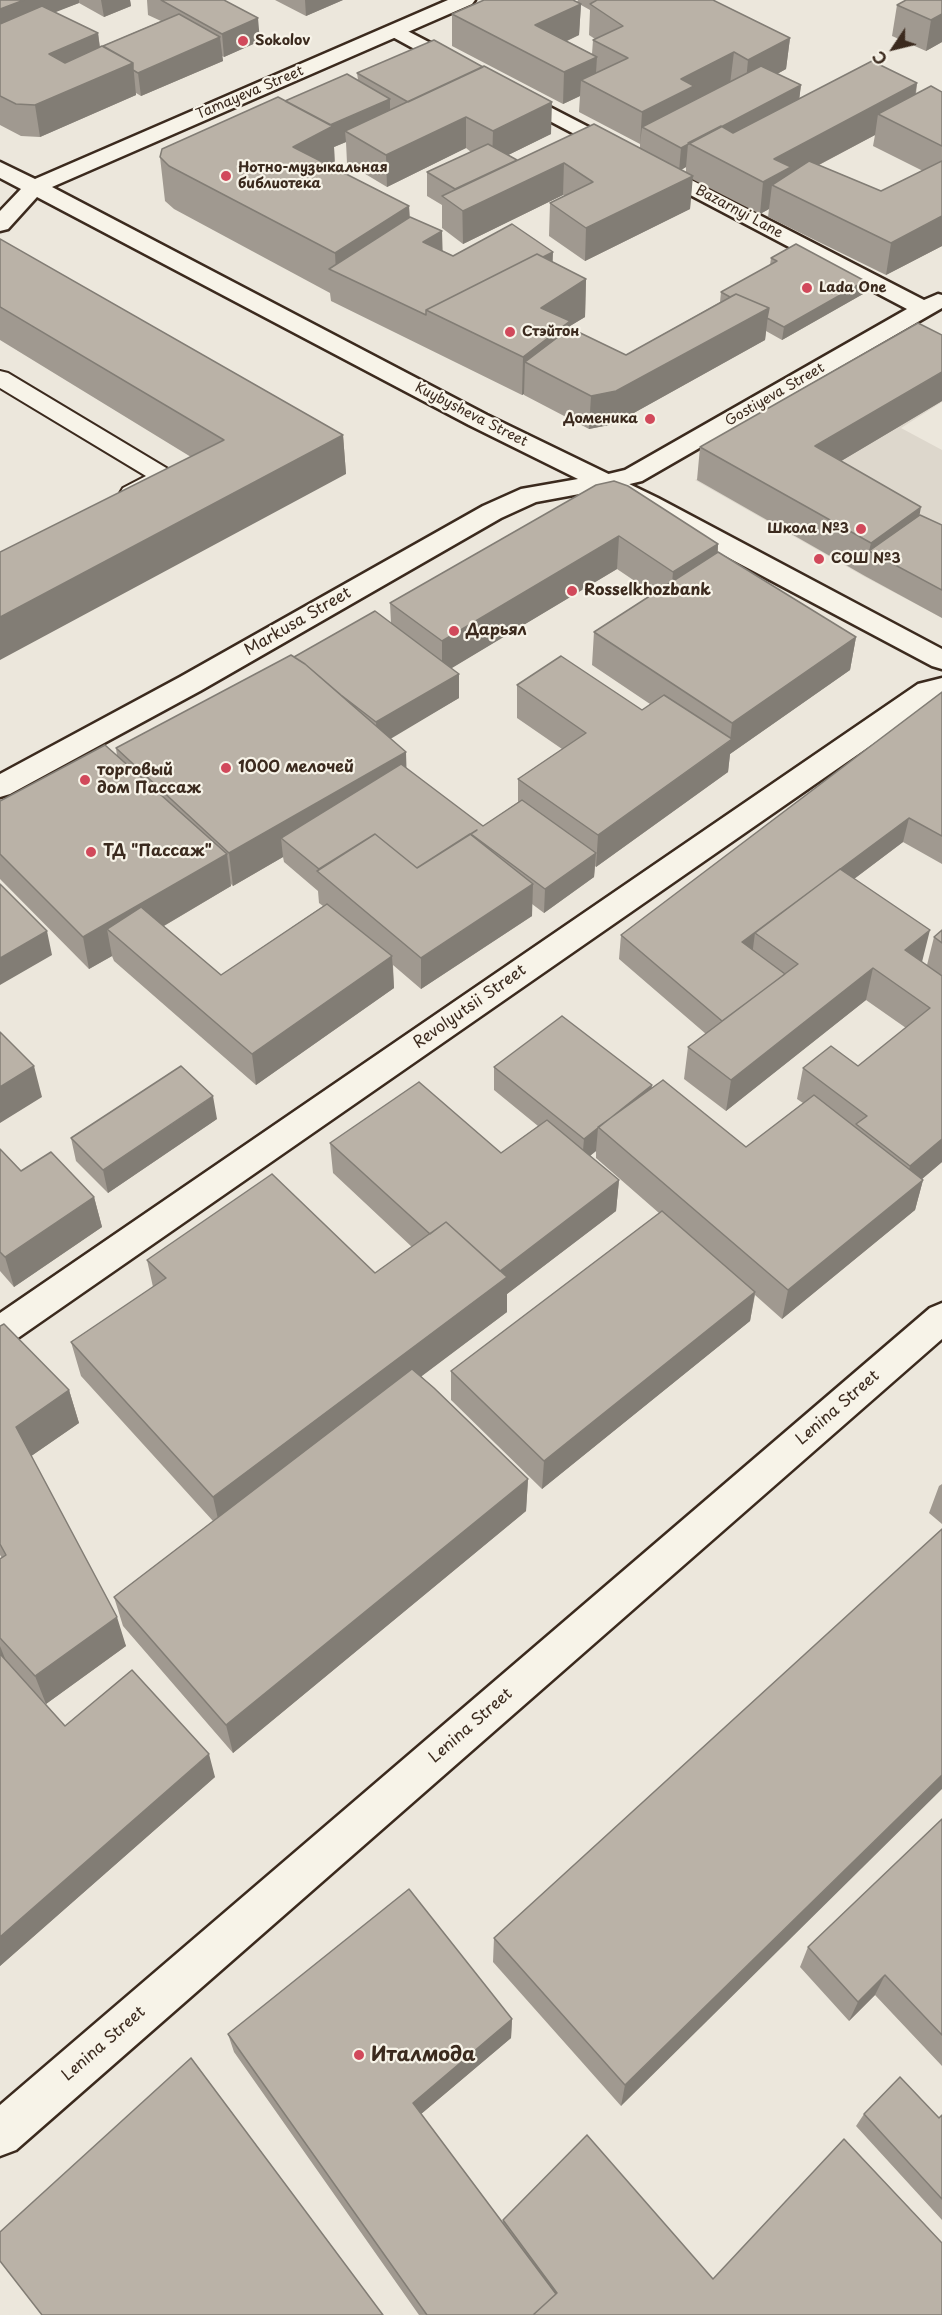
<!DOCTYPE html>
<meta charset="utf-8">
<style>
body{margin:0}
#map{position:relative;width:942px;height:2315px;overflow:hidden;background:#ece7dc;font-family:"Playpen Sans",sans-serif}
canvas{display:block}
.north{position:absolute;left:864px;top:18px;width:60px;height:60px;-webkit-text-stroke:4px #f7f3e8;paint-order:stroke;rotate:235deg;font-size:16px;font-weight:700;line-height:24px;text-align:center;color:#3b2a1e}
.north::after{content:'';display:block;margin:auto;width:21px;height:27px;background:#3b2a1e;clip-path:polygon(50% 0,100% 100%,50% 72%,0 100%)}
</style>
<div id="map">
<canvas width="942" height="2315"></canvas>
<div class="north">С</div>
</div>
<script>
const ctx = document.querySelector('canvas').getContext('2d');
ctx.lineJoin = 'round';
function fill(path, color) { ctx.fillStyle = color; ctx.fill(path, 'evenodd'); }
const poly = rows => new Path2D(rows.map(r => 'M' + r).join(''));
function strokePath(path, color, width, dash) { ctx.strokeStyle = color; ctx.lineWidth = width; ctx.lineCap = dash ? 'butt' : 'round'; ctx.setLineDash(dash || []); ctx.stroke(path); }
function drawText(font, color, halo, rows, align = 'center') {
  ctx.font = font + ' "Playpen Sans",sans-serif'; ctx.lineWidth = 4.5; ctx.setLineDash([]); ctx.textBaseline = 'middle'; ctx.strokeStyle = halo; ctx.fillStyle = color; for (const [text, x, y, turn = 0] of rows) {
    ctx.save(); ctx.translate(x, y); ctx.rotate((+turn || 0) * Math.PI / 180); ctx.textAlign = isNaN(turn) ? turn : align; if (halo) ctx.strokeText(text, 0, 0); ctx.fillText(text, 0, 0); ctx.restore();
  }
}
const built = poly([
 [912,355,942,370,942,402,901,428,942,450,942,618,865,577,695,480]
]);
const lane = poly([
 [0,371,8,373,173,472,176,477,173,482,141,498,132,500,123,498,120,493,123,488,146,476,0,388,0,371]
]);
const street = poly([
 [396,25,467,62,470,66,467,70,460,72,453,70,389,35,386,31,389,27,396,25],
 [513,88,924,300,938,294,942,295,942,308,642,481,605,490,596,487,592,482,596,477,625,470,907,309,506,98,503,94,506,90,513,88],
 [942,678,942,696,12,1342,0,1347,0,1313,918,684,942,678]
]);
const secondary = poly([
 [448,0,475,0,472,4,52,187,487,415,658,498,942,649,942,669,932,666,601,490,536,502,501,518,200,691,10,794,0,797,0,774,180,677,483,506,521,489,578,479,469,425,37,197,8,229,0,231,0,211,21,189,0,178,0,162,35,179,448,0],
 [942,1303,942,1339,16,2150,0,2156,0,2105,930,1308,942,1303]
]);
const wall = poly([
 [0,0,130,0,131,6,104,17,79,3,54,12,98,33,100,47,161,21,148,15,147,0,224,0,260,41,224,57,222,56,223,61,141,96,136,93,136,95,40,137,21,136,0,125],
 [275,0,343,0,306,16],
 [578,0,713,0,790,38,786,69,777,74,801,85,799,99,917,83,916,94,942,92,942,246,886,275,768,217,769,209,760,214,692,179,690,209,585,261,549,236,550,203,565,196,563,195,463,244,442,228,442,205,427,196,427,172,471,152,466,148,387,187,347,163,346,142,334,147,335,168,409,206,410,217,443,252,453,256,553,262,586,279,585,317,570,326,570,328,626,355,720,302,721,292,770,265,771,258,865,281,863,294,782,340,766,331,765,340,614,424,589,429,524,395,524,394,522,395,331,301,330,293,174,209,165,201,160,157,285,101,358,80,357,73,551,134,508,155,517,160,640,148,640,144,579,112,580,96,563,104,452,46,452,14,577,2],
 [581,5,590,10,589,35,595,39,593,40,592,54,567,41,579,35],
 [875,135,873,146,923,171,881,191,819,165],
 [686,167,686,173,681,170],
 [942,0,942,42,926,51,892,36,897,5],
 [0,239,343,435,346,474,191,457,0,340],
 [942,401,841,461,920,515,942,525,942,618,865,576,697,480,700,447],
 [596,485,718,544,718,553,856,637,850,670,730,754,728,772,596,867,595,866,594,877,544,913,532,904,532,916,421,989,393,965,394,988,256,1085,114,961,112,956,89,969,0,879,0,801,117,756,116,748,294,657,391,623,390,603],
 [617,569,654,594,594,632,592,665,650,704,642,710,517,685,517,718,562,749,518,779,518,802,483,826,406,768,390,738,459,698,451,668],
 [283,857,284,862,318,891,319,903,323,906,221,975,164,926,231,886,230,883,233,886],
 [942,692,942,864,903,842,854,879,922,962,927,965,934,937,942,930,942,1162,922,1179,923,1180,915,1210,782,1319,755,1295,750,1321,542,1489,451,1400,451,1371,659,1213,596,1158,596,1151,590,1156,619,1180,616,1211,507,1294,507,1312,421,1376,528,1479,526,1511,233,1753,123,1626,114,1597,213,1521,81,1376,71,1342,153,1287,147,1260,375,1273,412,1247,333,1173,330,1143,501,1153,538,1126,494,1090,494,1067,652,1088,746,1147,803,1103,797,1099,803,1068,858,1066,906,1028,866,1000,726,1111,684,1079,688,1047,706,1034,619,959,621,935],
 [217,1119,108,1193,76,1161,71,1138],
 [0,1149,21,1171,94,1197,102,1227,14,1287,0,1271],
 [0,1326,69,1390,79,1423,31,1456,126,1646,46,1704,23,1680,65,1726,215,1777,0,1966,0,1559,2,1558,0,1555],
 [942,1484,942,1524,929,1513,939,1486],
 [942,1529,621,2106,493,1962,494,1938],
 [942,1819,942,2066,875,1995,849,2021,800,1967,808,1947],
 [512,2019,511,2038,421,2114,503,2223,503,2220,713,2279,942,2315,419,2315,234,2052,228,2034],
 [864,2114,939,2118,942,2115,942,2220,856,2126]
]);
const shadedWall = poly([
 [0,0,79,0,79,3,0,34],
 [101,0,130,0,131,6,104,17],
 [305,0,343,0,306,16],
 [581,4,579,35,534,56,535,25],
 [942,14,942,42,926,51,931,20],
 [258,18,260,41,224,57,222,34],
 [98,33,100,50,54,85,49,54],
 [220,37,223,61,141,96,138,73],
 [790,38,786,69,745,92,748,60],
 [734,52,730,84,642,127,640,144,642,112,681,79],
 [597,57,595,88,581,80,580,96,563,104,564,72],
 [133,63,136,95,40,137,35,105],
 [917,83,912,114,878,114,875,135,790,180,772,185,769,209,760,214,763,182,774,159],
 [801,85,798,109,711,155,689,143],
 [390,99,390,122,345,131,346,142,334,147,335,169,293,147,321,129],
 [552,102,551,134,492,163,493,131],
 [466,117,466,148,387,187,386,155],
 [688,144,686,167,679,171,681,148],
 [564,163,563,195,463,244,462,194],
 [693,176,690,209,585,261,586,228],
 [409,206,410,250,336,272,335,253],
 [942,216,942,246,886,275,891,243],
 [442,231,443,263,423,242],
 [553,252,552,284,431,312],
 [586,279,585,317,570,326,569,360,525,362,524,394,522,395,523,357,541,308],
 [865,281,863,294,782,340,784,327],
 [769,308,765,340,614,424,589,429,591,396],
 [942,372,942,401,811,479,815,446],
 [343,435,346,474,0,660,0,617],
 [921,507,915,540,869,551,871,543],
 [619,536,617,569,442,674,442,641],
 [718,544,715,577,670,605,673,572],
 [856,637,850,670,730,754,728,772,596,867,598,835,730,741,732,723],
 [459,674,459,698,377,747,376,722],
 [406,752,407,785,281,838,283,857,233,886,229,853],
 [909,818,903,842,769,943,755,933,752,956,742,942],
 [596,853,594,877,544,913,545,889],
 [227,854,231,886,128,947,107,929,112,956,89,969,83,937],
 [533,884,532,916,421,989,421,958],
 [930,930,922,962,905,950],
 [47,931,52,955,0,985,0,958],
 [392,956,394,988,256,1085,252,1054],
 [873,968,866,1000,726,1111,731,1080],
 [34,1066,42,1097,0,1123,0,1087],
 [652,1085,650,1108,599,1128],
 [213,1096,217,1119,108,1193,103,1170],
 [598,1128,596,1151,582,1162,584,1139],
 [942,1139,942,1162,902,1196,910,1166],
 [619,1180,616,1211,507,1294,507,1312,220,1528,213,1497,497,1273],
 [923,1180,915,1210,782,1319,788,1290],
 [94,1197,102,1227,14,1287,5,1257],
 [755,1292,750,1321,542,1489,544,1461],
 [69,1390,79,1423,27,1459,16,1427],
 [528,1479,526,1511,233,1753,226,1725],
 [117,1617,126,1646,46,1704,35,1676],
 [0,1646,6,1661,0,1667],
 [209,1754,215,1777,0,1966,0,1937],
 [942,1775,942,1789,621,2106,625,2085],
 [885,1975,875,1995,849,2021,858,2002],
 [512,2019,511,2038,414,2120,413,2103]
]);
const building = poly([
 [0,0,24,0,0,9,0,0],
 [161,0,224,0,258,18,222,34,161,0],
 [484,0,573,0,581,4,535,25,597,57,564,72,452,14,484,0],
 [597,0,713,0,790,38,748,60,734,52,681,79,694,86,642,112,581,80,628,58,593,40,623,26,590,4,597,0],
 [906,0,942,0,942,14,931,20,897,5,906,0],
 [42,6,98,33,49,54,65,63,102,46,133,63,35,105,16,104,0,96,0,24,42,6],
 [179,14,220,37,138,73,133,70,133,63,103,46,179,14],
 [434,40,483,67,408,102,357,73,434,40],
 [872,61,917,83,774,159,791,167,763,182,688,143,721,126,733,133,872,61],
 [484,66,552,102,493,131,466,117,386,155,345,131,484,66],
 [761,66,801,85,681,148,642,127,761,66],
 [347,74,390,99,330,125,285,101,347,74],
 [931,86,942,92,942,146,878,114,931,86],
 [278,97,333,126,293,147,409,206,335,253,169,166,160,157,162,149,278,97],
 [594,124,693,176,586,228,550,203,593,182,564,163,463,211,442,196,594,124],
 [488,144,517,160,455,189,427,172,488,144],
 [809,161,881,191,942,161,942,216,891,243,772,185,809,161],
 [410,217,442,231,423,242,453,256,512,224,553,252,543,257,537,254,426,310,426,315,329,269,410,217],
 [0,239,343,435,0,617,0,552,224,440,0,307,0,239],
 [796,244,865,281,784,327,767,318,769,308,736,294,730,297,721,292,777,261,771,258,796,244],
 [537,254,586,279,541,308,570,321,523,357,426,310,537,254],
 [736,294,769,308,616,391,591,396,525,362,570,328,626,355,736,294],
 [918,323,942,335,942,372,815,446,921,507,871,543,700,447,918,323],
 [614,481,628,486,718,544,673,572,619,536,442,641,390,603,596,485,614,481],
 [920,515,942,525,942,590,869,551,920,515],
 [718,552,856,637,732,723,594,632,718,552],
 [375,611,459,674,376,722,341,695,305,664,294,657,375,611],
 [291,655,305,664,406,752,229,853,116,748,291,655],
 [561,656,642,710,664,695,732,739,598,835,518,779,586,733,517,685,561,656],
 [942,692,942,836,909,818,742,942,785,974,722,1021,621,935,942,692],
 [105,745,227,854,83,937,0,854,0,801,105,745],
 [401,764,483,826,522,800,596,853,545,889,471,834,477,830,417,868,375,834,319,869,281,838,401,764],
 [375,834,417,868,470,834,533,884,421,958,317,871,375,834],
 [840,869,930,930,905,950,942,976,942,1139,910,1166,856,1124,867,1116,803,1068,831,1046,858,1066,930,1008,873,968,731,1080,688,1047,798,964,755,933,840,869],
 [0,884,47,931,0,958,0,884],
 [327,904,392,956,252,1054,107,929,141,907,221,975,327,904],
 [942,930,942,943,934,937,942,930],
 [562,1016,652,1085,584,1139,494,1067,562,1016],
 [0,1032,34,1066,0,1087,0,1032],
 [181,1066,213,1096,103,1170,71,1138,181,1066],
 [663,1080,746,1147,814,1095,923,1180,788,1290,598,1127,663,1080],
 [419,1082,501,1153,547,1120,619,1180,500,1271,446,1222,430,1234,330,1143,419,1082],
 [0,1149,21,1171,51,1152,94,1197,5,1257,0,1252,0,1149],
 [272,1174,375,1273,446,1222,507,1277,213,1497,71,1342,166,1278,147,1260,272,1174],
 [662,1211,755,1292,544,1461,451,1371,662,1211],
 [4,1324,69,1390,16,1427,117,1617,35,1676,0,1638,0,1559,6,1555,0,1544,0,1326,4,1324],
 [412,1369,434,1388,528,1479,226,1725,114,1597,412,1369],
 [942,1529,942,1775,625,2085,494,1938,942,1529],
 [0,1654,65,1726,132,1670,209,1754,0,1937,0,1654],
 [942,1819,942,2035,885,1975,858,2002,808,1947,942,1819],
 [409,1889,512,2019,413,2103,556,2294,533,2315,427,2315,228,2034,409,1889],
 [191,2058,383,2315,42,2315,0,2261,0,2232,191,2058],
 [900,2077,939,2118,942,2115,942,2199,864,2114,900,2077],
 [587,2135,713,2279,844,2139,942,2243,942,2315,533,2315,557,2293,503,2220,587,2135]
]);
const markers = [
 [243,41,6,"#d1495b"],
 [226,176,6,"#d1495b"],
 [807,288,6,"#d1495b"],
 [510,332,6,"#d1495b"],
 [650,419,6,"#d1495b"],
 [861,529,6,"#d1495b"],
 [819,559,6,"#d1495b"],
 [572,591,6,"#d1495b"],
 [454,631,6,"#d1495b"],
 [226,768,6,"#d1495b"],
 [85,780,6,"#d1495b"],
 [91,852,6,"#d1495b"],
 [359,2055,6,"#d1495b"]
];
const farPoinames = [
 ["Sokolov",255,41],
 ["Нотно-музыкальная",238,168],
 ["библиотека",238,184],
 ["Lada One",819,288],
 ["Стэйтон",522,332],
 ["Доменика",638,419,"right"],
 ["Школа №3",849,529,"right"],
 ["СОШ №3",831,559]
];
const farStreetnames = [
 ["Tamayeva Street",250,93,-23],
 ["Bazarnyi Lane",739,212,28],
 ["Gostiyeva Street",775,395,-30],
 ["Kuybysheva Street",471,415,27]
];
const poiNames = [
 ["Rosselkhozbank",584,591],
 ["Дарьял",466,631],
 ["1000 мелочей",238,768],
 ["торговый",97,771],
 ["дом Пассаж",97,789],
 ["ТД \"Пассаж\"",103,852]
];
const streetNames = [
 ["Markusa Street",298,622,-30],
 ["Revolyutsii Street",470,1007,-35],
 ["Lenina Street",838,1408,-41],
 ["Lenina Street",471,1726,-41],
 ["Lenina Street",104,2044,-41]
];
const nearPoinames = [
 ["Италмода",371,2055]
];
fill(built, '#ddd7cc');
strokePath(lane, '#3b2a1e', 4);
strokePath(street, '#3b2a1e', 5);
strokePath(secondary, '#3b2a1e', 5);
fill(lane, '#f7f3e8');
fill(street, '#f7f3e8');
fill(secondary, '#f7f3e8');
fill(wall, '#a09990');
fill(shadedWall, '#827d75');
fill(building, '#bab2a7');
strokePath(building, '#827d75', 1.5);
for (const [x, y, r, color] of markers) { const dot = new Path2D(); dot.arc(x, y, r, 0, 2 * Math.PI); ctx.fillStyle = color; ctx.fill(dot); strokePath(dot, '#f7f3e8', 2); }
drawText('bold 14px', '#3b2a1e', '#f7f3e8', farPoinames, 'left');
drawText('14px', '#3b2a1e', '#f7f3e8', farStreetnames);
drawText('bold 16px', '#3b2a1e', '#f7f3e8', poiNames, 'left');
drawText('16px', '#3b2a1e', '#f7f3e8', streetNames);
drawText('bold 20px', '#3b2a1e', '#f7f3e8', nearPoinames, 'left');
</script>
